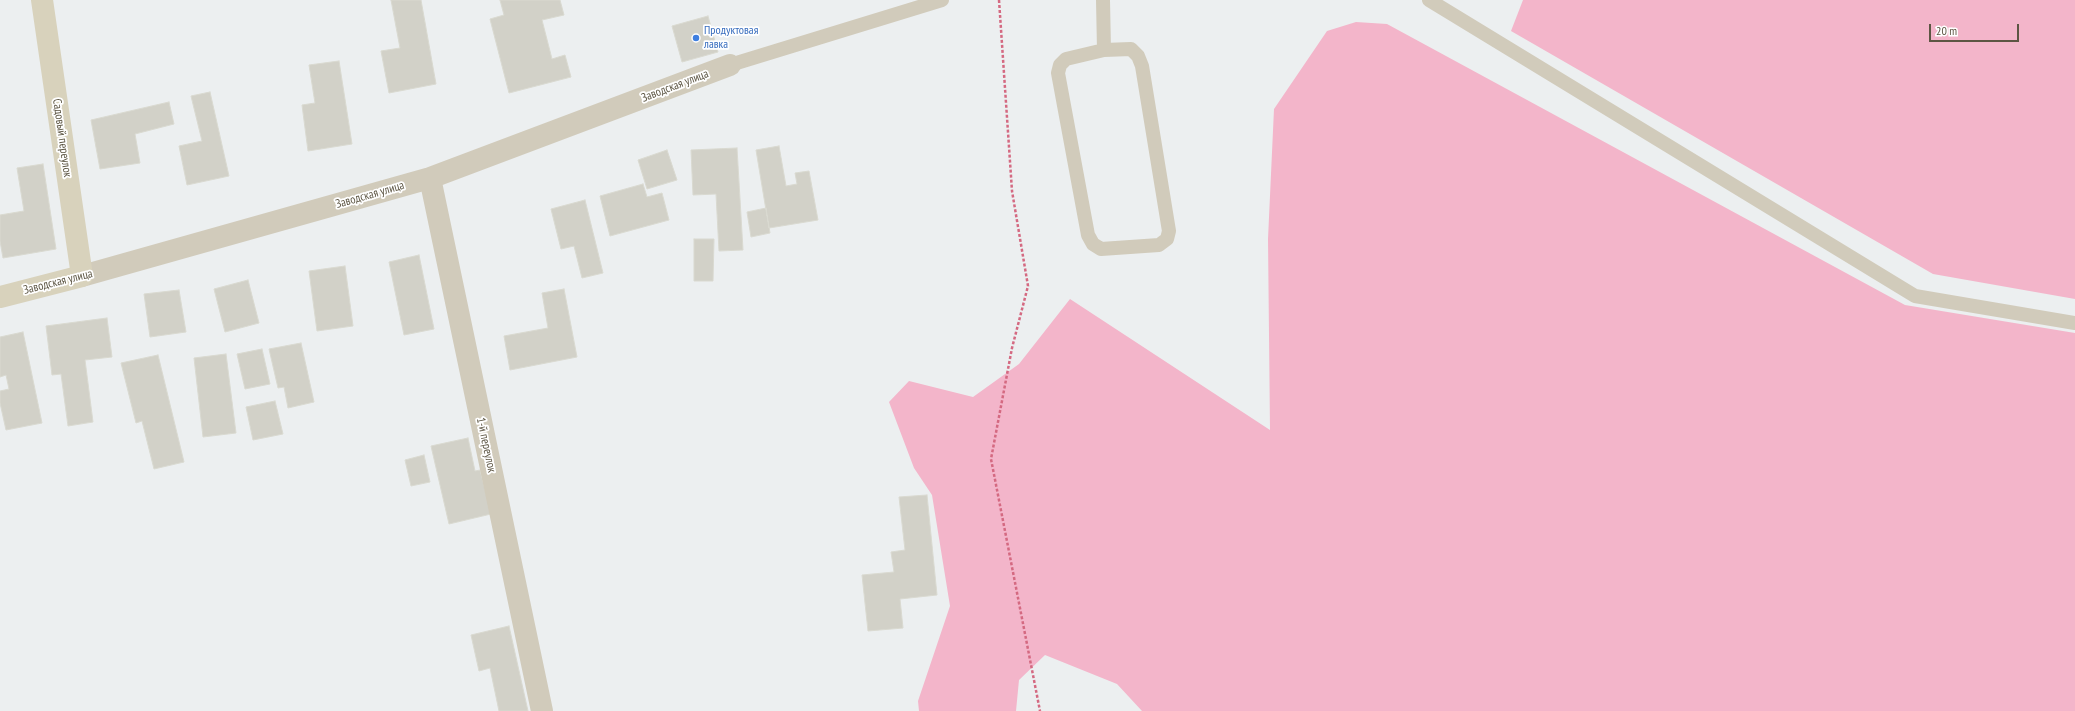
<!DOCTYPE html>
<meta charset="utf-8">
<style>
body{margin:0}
#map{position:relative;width:2075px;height:711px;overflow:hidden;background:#eceff0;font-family:"PT Sans Narrow",sans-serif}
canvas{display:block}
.scale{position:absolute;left:1929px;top:24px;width:90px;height:18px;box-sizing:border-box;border:2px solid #5c5543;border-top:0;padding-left:5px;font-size:12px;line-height:14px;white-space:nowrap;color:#5c5543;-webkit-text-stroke:3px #fff;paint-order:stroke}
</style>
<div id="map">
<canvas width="2075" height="711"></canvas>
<div class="scale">20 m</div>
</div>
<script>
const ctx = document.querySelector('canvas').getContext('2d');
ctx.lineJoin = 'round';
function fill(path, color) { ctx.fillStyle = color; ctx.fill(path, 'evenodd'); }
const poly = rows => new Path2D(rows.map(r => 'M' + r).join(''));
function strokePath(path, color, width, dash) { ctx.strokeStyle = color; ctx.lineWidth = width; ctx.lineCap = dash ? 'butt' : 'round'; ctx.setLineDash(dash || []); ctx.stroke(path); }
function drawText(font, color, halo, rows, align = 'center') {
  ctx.font = font + ' "PT Sans Narrow",sans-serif'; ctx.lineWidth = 3.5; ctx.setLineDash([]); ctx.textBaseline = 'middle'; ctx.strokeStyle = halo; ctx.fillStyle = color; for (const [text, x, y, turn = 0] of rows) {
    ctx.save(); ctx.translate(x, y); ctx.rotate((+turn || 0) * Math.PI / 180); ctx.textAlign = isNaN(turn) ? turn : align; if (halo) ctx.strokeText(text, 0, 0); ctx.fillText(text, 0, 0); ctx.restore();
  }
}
const green = poly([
 [1523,0,2075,0,2075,299,1933,274,1511,31],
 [1356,22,1387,24,1905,305,2075,333,2075,711,1142,711,1117,684,1045,655,1019,680,1016,711,919,711,918,701,950,606,932,495,914,468,889,402,909,381,973,397,1019,364,1070,299,1270,430,1268,239,1274,109,1327,31]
]);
const building = poly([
 [391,0,421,0,436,84,389,93,381,51,400,48,391,0],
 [500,0,560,0,564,15,542,20,552,59,565,55,571,77,509,93,490,19,504,15,500,0],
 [708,16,718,52,682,62,672,26,708,16],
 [339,61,352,144,308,151,302,105,315,103,309,65,339,61],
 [210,92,229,176,187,185,179,146,202,141,191,96,210,92],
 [169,102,174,124,135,134,140,163,100,169,91,120,169,102],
 [779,146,786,186,797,184,795,173,809,171,818,220,769,228,756,150,779,146],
 [737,148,743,250,719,251,716,194,693,195,691,150,737,148],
 [667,150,677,180,647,189,638,160,667,150],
 [43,164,56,249,3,258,0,241,0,215,24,211,17,168,43,164],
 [643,184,647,197,662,193,669,220,610,236,600,196,643,184],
 [585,200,603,273,582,278,574,246,561,249,551,209,585,200],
 [766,208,770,233,751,237,747,212,766,208],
 [694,239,714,239,713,281,694,281,694,239],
 [419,255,434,329,404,335,389,262,419,255],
 [345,266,353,326,317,331,309,271,345,266],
 [248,280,259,323,225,332,214,289,248,280],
 [564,289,577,357,510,370,504,336,548,328,542,293,564,289],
 [179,290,186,332,150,337,144,294,179,290],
 [107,318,112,357,85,360,93,422,68,426,61,374,52,375,46,326,107,318],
 [23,332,42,423,6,430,0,403,0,391,9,389,6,375,0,377,0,337,23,332],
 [301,343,314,402,288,408,284,387,278,388,269,349,301,343],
 [262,349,270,384,245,389,237,354,262,349],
 [226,354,236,433,203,437,194,358,226,354],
 [158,355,184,462,154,469,142,421,136,423,121,363,158,355],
 [275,401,283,434,253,440,246,407,275,401],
 [468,438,475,471,480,470,491,514,449,524,431,446,468,438],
 [424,455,430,482,411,486,405,460,424,455],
 [927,495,937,595,900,599,903,628,868,631,862,575,894,572,891,552,905,550,899,497,927,495],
 [509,626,528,711,499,711,490,668,479,671,471,635,509,626]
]);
const path = poly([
 [999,0,1012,191,1028,286,1012,348,991,459,1040,711]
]);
const lane = poly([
 [1103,0,1104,50,1066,59,1060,65,1058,73,1088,235,1093,244,1101,249,1159,245,1167,239,1169,231,1142,66,1138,56,1131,49,1104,50],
 [1429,0,1915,296,2075,323],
 [730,65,942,0]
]);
const street = poly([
 [430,178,542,711],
 [82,276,430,178,730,65]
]);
const secondary = poly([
 [0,297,82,276,42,0]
]);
const markers = [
 [696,38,4,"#3f7fe0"]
];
const shopNames = [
 ["Продуктовая",704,31],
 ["лавка",704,45]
];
const streetNames = [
 ["Заводская улица",675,86,-21],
 ["Садовый переулок",62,138,82],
 ["Заводская улица",370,195,-16],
 ["Заводская улица",58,282,-14],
 ["1-й переулок",486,445,78]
];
fill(green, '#f3b5ca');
fill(building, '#d2d1c8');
strokePath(building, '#d9d9d0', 1);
strokePath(path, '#d46981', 2.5, [3, 2]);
strokePath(lane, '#d1cbbb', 14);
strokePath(street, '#d1cbbb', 22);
strokePath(secondary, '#d8d2bc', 22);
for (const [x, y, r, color] of markers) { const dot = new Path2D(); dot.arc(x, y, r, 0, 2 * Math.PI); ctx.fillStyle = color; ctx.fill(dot); strokePath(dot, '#fff', 1.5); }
drawText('12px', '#366cbe', '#fff', shopNames, 'left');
drawText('12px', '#5c5543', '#fff', streetNames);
</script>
